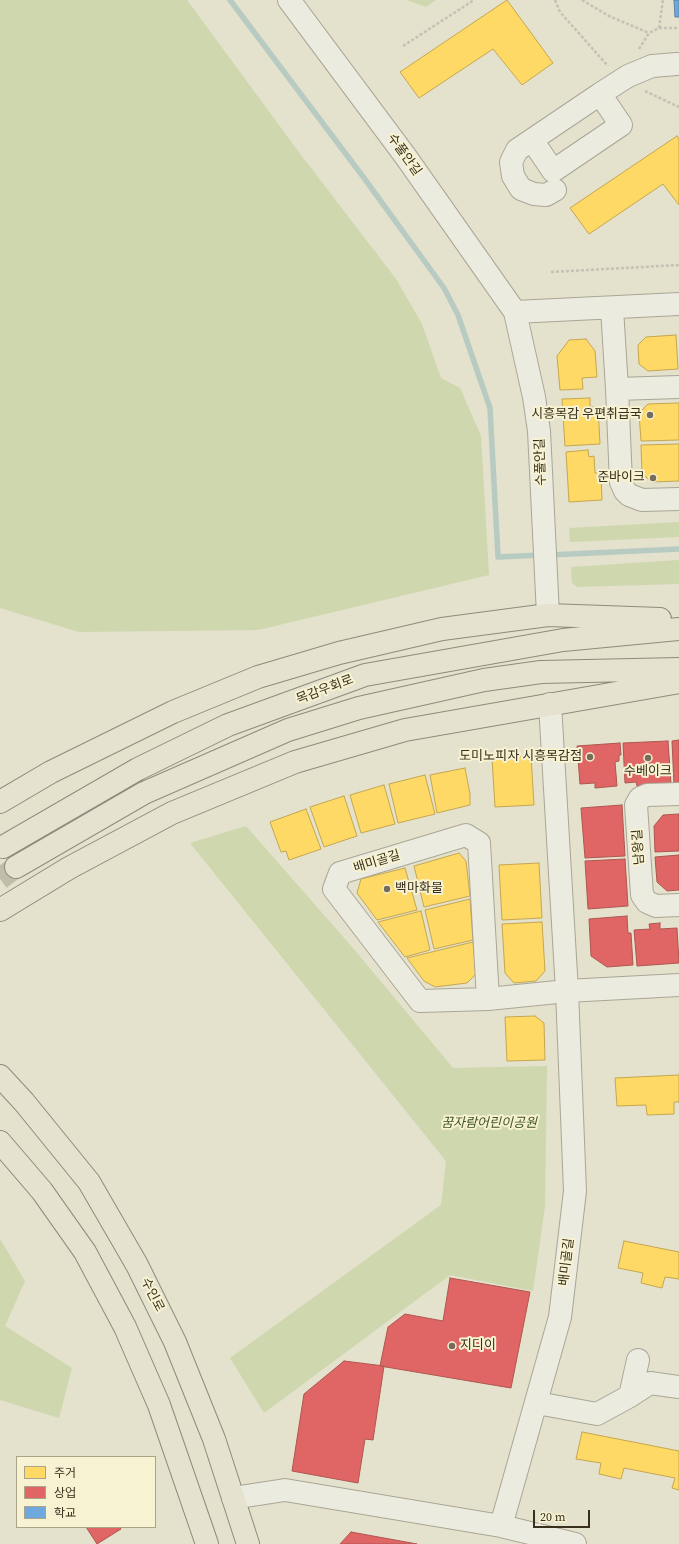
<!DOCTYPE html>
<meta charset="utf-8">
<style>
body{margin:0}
#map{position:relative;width:679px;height:1544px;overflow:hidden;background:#e4e1cc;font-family:"Source Serif 4","Noto Sans KR",serif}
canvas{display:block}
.legend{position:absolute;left:16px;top:1456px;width:140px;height:72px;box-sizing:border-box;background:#f6f2d2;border:1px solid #aaa48a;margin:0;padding:5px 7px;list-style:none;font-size:12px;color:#392f1d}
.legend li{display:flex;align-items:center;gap:8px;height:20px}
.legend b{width:20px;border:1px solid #aaa48a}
.scale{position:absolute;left:533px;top:1510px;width:57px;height:18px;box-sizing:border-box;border:2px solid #392f1d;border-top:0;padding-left:5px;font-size:12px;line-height:14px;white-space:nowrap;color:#392f1d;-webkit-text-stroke:3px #f6f2d2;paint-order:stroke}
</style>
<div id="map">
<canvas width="679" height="1544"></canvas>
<ul class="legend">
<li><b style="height:11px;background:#ffd966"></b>주거</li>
<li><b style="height:11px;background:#e06666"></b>상업</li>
<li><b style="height:11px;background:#6fa8dc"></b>학교</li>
</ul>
<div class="scale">20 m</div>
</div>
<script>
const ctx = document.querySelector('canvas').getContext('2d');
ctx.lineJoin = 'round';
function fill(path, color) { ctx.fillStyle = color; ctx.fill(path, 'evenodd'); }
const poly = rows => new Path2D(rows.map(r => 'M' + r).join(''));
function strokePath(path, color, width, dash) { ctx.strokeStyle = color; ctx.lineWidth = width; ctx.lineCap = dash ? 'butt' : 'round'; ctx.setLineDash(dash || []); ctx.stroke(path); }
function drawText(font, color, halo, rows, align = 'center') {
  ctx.font = font + ' "Source Serif 4","Noto Sans KR",serif'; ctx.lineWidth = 4; ctx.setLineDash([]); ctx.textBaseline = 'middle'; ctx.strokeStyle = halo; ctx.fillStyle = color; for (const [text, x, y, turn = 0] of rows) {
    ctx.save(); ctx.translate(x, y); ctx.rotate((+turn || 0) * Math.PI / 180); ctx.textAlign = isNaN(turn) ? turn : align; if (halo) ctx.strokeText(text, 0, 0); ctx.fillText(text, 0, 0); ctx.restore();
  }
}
const green = poly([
 [0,0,187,0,298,151,396,279,422,324,441,378,460,388,481,436,489,575,258,630,79,632,0,608],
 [407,0,436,0,426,7],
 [679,522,679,537,570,542,569,528],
 [679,560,679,584,577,587,572,583,571,567],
 [246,826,352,947,453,1068,547,1066,545,1206,533,1291,450,1275,264,1413,230,1358,441,1205,446,1161,190,843],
 [0,1239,25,1281,5,1326,72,1368,59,1418,0,1400]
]);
const homes = poly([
 [507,0,553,63,522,85,493,49,419,98,400,72,507,0],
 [677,136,679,139,679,205,663,184,589,234,570,208,677,136],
 [676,335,678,369,648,371,639,364,638,345,646,337,676,335],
 [586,339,595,351,597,377,582,378,583,389,560,390,557,356,569,340,586,339],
 [590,398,590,407,598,407,600,444,565,446,562,399,590,398],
 [679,403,679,440,641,441,639,413,648,404,679,403],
 [679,444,679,481,652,482,642,474,641,445,679,444],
 [588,450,589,457,594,456,595,473,601,473,602,500,569,502,566,452,588,450],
 [531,756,534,805,495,807,492,758,531,756],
 [465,768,470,794,470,805,437,813,430,775,465,768],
 [425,775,435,814,398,823,389,784,425,775],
 [384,785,395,824,361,833,350,795,384,785],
 [344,796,357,836,324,847,310,807,344,796],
 [306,809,321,849,289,860,286,851,281,852,270,822,306,809],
 [459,853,466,861,470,896,424,907,414,866,459,853],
 [539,863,542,918,502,920,499,865,539,863],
 [405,868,417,910,377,920,357,893,361,879,405,868],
 [470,899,473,940,434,949,425,910,470,899],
 [421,911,430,950,405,957,378,922,421,911],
 [542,922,545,971,536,981,514,983,505,973,502,924,542,922],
 [473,942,476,974,467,983,435,987,424,981,407,958,473,942],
 [535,1016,544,1023,545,1060,507,1061,505,1017,535,1016],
 [679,1075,679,1102,674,1102,674,1114,647,1115,646,1105,617,1106,615,1078,679,1075],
 [624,1241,679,1252,679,1279,665,1277,662,1288,641,1283,643,1273,618,1268,624,1241],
 [582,1432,679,1451,679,1490,672,1488,675,1478,624,1468,621,1479,599,1474,601,1463,576,1459,582,1432]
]);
const shops = poly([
 [679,740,679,783,674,784,672,741,679,740],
 [668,741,671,784,637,786,636,782,625,783,623,743,668,741],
 [620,743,621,755,619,755,619,761,615,762,617,786,595,788,595,783,580,784,577,746,620,743],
 [622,805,625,856,585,858,581,808,622,805],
 [679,814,679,851,655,852,654,826,663,815,679,814],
 [679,855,679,890,667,891,657,882,655,857,679,855],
 [625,859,628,906,588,909,585,861,625,859],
 [627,916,628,933,631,933,633,965,607,967,591,956,589,919,627,916],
 [660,923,660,929,677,928,679,963,637,966,634,930,650,929,649,924,660,923],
 [450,1278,530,1292,511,1388,380,1366,388,1327,405,1314,443,1321,450,1278],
 [344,1361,384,1366,373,1440,365,1439,358,1483,292,1471,304,1394,344,1361],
 [86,1527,120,1527,121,1529,97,1544,86,1527],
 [351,1532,417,1544,340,1544,351,1532]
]);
const schools = poly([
 [674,0,679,0,679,17,675,17,674,0]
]);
const stream = poly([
 [230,0,364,178,444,288,458,315,490,408,498,557,541,555],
 [549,555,679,549]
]);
const majorTunnel = poly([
 [0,879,16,867]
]);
const path = poly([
 [555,0,560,12,608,66],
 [582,0,609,16,649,33],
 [659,28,663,0],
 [403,46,474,0],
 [639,49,649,33,659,28,679,28],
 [645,91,679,107],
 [551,272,679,265]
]);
const minor = poly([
 [289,0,406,157,515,312,534,397,539,431,548,615],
 [532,140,553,171,621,125,600,94],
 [555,190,546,195,534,194,521,189,513,176,511,162,517,150,600,94,628,76,652,66,677,64],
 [612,308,617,389,621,482,625,491,629,495,642,500,679,499],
 [515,312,679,304],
 [617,389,679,387],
 [679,794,647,795,640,798,636,805,642,895,647,902,656,906,679,905],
 [488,999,479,843,466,835,340,873,334,889,420,1001,488,999,567,991,679,985],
 [630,1396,638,1360],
 [537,1403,597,1414,630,1396,650,1383,679,1387],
 [233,1498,285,1490,501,1526,575,1544],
 [501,1526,560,1317,575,1191,567,991,550,704]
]);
const major = poly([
 [0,802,51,772,173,712,258,677,339,653,442,629,548,615,660,619],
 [3,847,138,769,228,725,365,675,563,640,679,629],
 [16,867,144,793,288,730,359,708,484,680,541,672,679,669],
 [0,910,69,868,172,813,295,762,405,730,679,682],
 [0,1076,24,1102,89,1182,137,1265,175,1342,214,1439,248,1544],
 [0,1142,42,1191,85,1252,125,1327,159,1405,207,1544]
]);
const markers = [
 [650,415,4,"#756d5a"],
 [653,478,4,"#756d5a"],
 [590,757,4,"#756d5a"],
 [648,758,4,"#756d5a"],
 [387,889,4,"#756d5a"],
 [452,1346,4,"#756d5a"]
];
const streetNames = [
 ["수풀안길",404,155,54],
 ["수풀안길",541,462,-92],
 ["목감우회로",325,690,-21],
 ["남왕길",639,847,-94],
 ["배미골길",377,862,-17],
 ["배미골길",567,1262,-83],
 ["수인로",152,1295,63]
];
const poiNames = [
 ["시흥목감 우편취급국",642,415],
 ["준바이크",645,478],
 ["도미노피자 시흥목감점",582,757],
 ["수베이크",648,772,"center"],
 ["백마화물",395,889,"left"],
 ["지디이",460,1346,"left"]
];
const parkNames = [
 ["꿈자람어린이공원",489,1124]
];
fill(green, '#cfd7ae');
fill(homes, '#ffd966');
strokePath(homes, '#c4a650', 1);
fill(shops, '#e06666');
strokePath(shops, '#ae5650', 1);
fill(schools, '#6fa8dc');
strokePath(schools, '#5f84a3', 1);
strokePath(stream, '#b8cbc2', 5.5);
strokePath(majorTunnel, '#c2bda9', 22, [22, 11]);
strokePath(minor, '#aaa696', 24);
strokePath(major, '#8f8b7c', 24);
strokePath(path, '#c5c2b5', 2.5, [3, 2]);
strokePath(minor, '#ecebdf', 22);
strokePath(major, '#e5e2d0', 22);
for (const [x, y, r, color] of markers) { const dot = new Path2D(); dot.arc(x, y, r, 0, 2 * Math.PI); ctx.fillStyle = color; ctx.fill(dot); strokePath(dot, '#f6f2d2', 1.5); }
drawText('13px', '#392f1d', '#f6f2d2', streetNames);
drawText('13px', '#392f1d', '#f6f2d2', poiNames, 'right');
drawText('italic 13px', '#415623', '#f6f2d2', parkNames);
</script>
